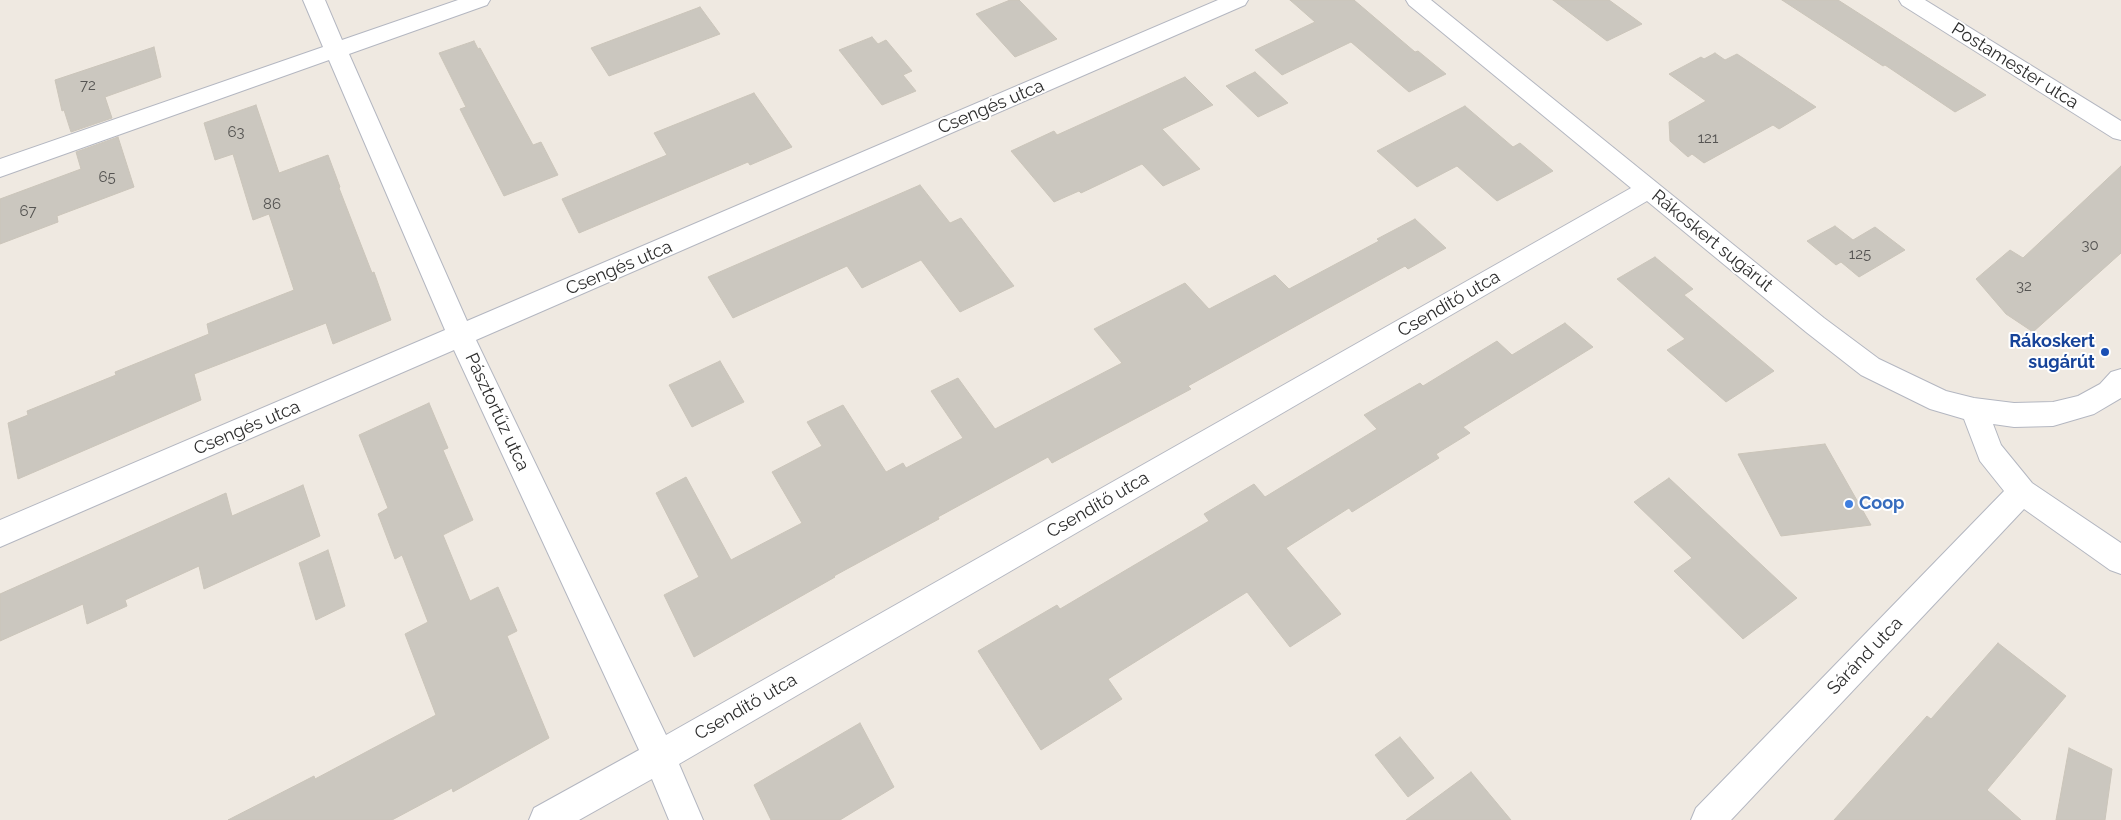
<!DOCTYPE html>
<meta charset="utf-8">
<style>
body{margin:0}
canvas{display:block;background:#efe9e1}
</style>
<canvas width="2121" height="820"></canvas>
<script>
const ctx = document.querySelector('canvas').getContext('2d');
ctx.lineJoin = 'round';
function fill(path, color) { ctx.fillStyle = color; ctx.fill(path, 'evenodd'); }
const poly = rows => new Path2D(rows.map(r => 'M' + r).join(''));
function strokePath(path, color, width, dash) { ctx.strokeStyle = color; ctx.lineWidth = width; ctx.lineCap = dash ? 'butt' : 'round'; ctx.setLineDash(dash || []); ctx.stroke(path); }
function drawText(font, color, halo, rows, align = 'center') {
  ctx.font = font + ' Raleway,sans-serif'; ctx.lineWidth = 4; ctx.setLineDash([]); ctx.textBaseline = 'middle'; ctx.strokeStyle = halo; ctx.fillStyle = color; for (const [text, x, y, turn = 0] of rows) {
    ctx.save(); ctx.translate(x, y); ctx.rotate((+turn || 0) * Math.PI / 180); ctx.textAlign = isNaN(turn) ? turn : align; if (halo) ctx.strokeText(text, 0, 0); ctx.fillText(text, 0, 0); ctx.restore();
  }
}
const building = poly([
 [1010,0,1019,0,1057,39,1015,57,976,14,1010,0],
 [1290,0,1354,0,1415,52,1418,51,1446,74,1409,92,1351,42,1282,75,1255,50,1315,22,1290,0],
 [1553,0,1609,0,1642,24,1607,41,1553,0],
 [1782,0,1838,0,1986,95,1955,112,1885,65,1883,66,1782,0],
 [700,7,720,34,609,76,591,48,700,7],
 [872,37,878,44,886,40,912,71,903,75,916,91,882,105,839,50,872,37],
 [474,41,478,49,480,48,533,145,541,142,558,175,504,196,460,109,466,107,439,53,474,41],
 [154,47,161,77,105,97,112,118,71,132,64,110,62,111,55,80,154,47],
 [1715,53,1725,60,1737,54,1816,107,1779,129,1773,125,1704,163,1692,154,1688,157,1670,141,1669,122,1706,101,1669,74,1701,57,1704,59,1715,53],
 [1255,72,1288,103,1258,117,1226,86,1255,72],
 [1185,77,1213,105,1162,129,1200,169,1163,186,1142,164,1081,193,1079,191,1054,202,1011,151,1054,131,1057,135,1185,77],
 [754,93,792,147,750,165,748,162,579,233,562,199,667,155,654,133,754,93],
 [256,105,279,173,328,155,340,187,339,188,372,273,374,272,391,320,333,344,326,323,194,374,201,400,18,479,8,423,28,415,27,411,116,375,115,372,209,334,207,324,294,290,269,214,253,220,233,154,215,160,204,123,256,105],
 [1465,106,1513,147,1520,143,1553,171,1497,201,1457,166,1417,187,1377,151,1465,106],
 [118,137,134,187,57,216,58,222,0,244,0,199,81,169,76,152,118,137],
 [2121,166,2121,253,2033,332,2006,314,1976,279,2010,250,2023,258,2121,166],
 [920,185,950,223,961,218,1014,286,960,312,921,260,862,288,847,266,733,318,708,277,920,185],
 [1415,219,1446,248,1408,269,1405,266,1314,316,1188,386,1191,389,1052,463,1048,457,938,517,939,519,834,576,835,577,694,657,664,595,699,577,656,493,686,477,731,560,802,523,772,472,822,446,807,422,843,405,886,472,903,463,906,468,963,438,931,391,958,378,995,429,1122,363,1094,329,1185,283,1209,309,1275,275,1289,289,1379,241,1377,239,1415,219],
 [1835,226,1853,240,1875,227,1905,250,1859,277,1841,262,1836,265,1807,241,1835,226],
 [1655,257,1693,289,1684,295,1774,371,1726,402,1667,350,1685,339,1617,279,1655,257],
 [1565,323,1593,347,1463,427,1470,433,1436,454,1439,458,1352,512,1349,508,1286,548,1341,614,1290,647,1247,592,1108,679,1122,699,1041,750,978,651,1057,605,1060,609,1209,521,1204,514,1254,484,1265,497,1377,429,1364,415,1420,383,1423,386,1497,341,1512,355,1565,323],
 [720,361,744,402,692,427,669,385,720,361],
 [429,403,448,448,443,450,473,520,443,535,470,601,498,587,517,631,507,636,549,738,453,792,452,788,392,820,228,820,314,776,315,779,436,715,405,634,428,622,402,555,395,559,378,514,388,508,359,435,429,403],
 [1825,444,1871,525,1781,536,1738,454,1825,444],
 [1669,478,1797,598,1743,639,1674,571,1692,558,1634,502,1669,478],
 [303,485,320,536,204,589,199,566,125,600,127,606,87,624,83,604,0,641,0,594,226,493,232,516,303,485],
 [328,550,345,606,316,620,299,563,328,550],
 [1998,643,2066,696,1987,790,2021,820,1834,820,1927,716,1931,719,1998,643],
 [860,723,894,787,840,820,771,820,754,785,860,723],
 [1400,737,1434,778,1408,797,1375,755,1400,737],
 [2069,748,2112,769,2105,820,2056,820,2069,748],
 [1471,772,1511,820,1406,820,1471,772]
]);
const minor = poly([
 [303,0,325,0,342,40,458,0,490,0,487,5,349,54,467,321,1218,0,1248,0,1245,5,476,340,666,735,1631,188,1409,5,1406,0,1431,0,1824,318,1879,359,1946,391,1974,398,2014,403,2053,402,2078,396,2100,384,2111,372,2121,369,2121,398,2094,414,2053,426,2014,427,1993,424,2001,445,2032,483,2121,543,2121,574,2110,570,2024,509,1731,820,1691,820,1696,808,2004,491,1980,461,1964,419,1930,409,1861,375,1806,332,1647,201,679,764,703,820,669,820,652,779,579,820,529,820,534,808,639,750,454,350,0,547,0,520,445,330,329,60,0,177,0,159,323,47,303,0],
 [1899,0,1925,0,2121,121,2121,140,2113,138,1902,5,1899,0]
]);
const markers = [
 [2105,352,5,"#1a4fb4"],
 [1849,504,5,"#3f7fe0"]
];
const numberNames = [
 ["72",88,85],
 ["63",236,132],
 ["121",1708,138],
 ["65",107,177],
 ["86",272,204],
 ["67",28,211],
 ["30",2090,245],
 ["125",1860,254],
 ["32",2024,286]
];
const streetNames = [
 ["Postamester utca",2015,66,32],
 ["Csengés utca",991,107,-23],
 ["Rákoskert sugárút",1712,241,39],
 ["Csengés utca",619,268,-23],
 ["Csendítő utca",1449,304,-30],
 ["Pásztortűz utca",497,412,65],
 ["Csengés utca",247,428,-23],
 ["Csendítő utca",1098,505,-30],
 ["Sáránd utca",1865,656,-46],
 ["Csendítő utca",746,707,-30]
];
const transitNames = [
 ["Rákoskert",2095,342],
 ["sugárút",2095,363]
];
const shopNames = [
 ["Coop",1859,504]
];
fill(building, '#cbc7bf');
strokePath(building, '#cbc5ba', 1);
strokePath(minor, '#b4b7c1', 2);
fill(minor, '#fff');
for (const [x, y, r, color] of markers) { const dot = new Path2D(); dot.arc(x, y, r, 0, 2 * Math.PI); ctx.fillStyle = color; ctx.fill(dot); strokePath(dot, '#fff', 2); }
drawText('15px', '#555452', null, numberNames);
drawText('18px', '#2e2e2e', '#fff', streetNames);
drawText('bold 18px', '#164399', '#fff', transitNames, 'right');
drawText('bold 18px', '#366cbe', '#fff', shopNames, 'left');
</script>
